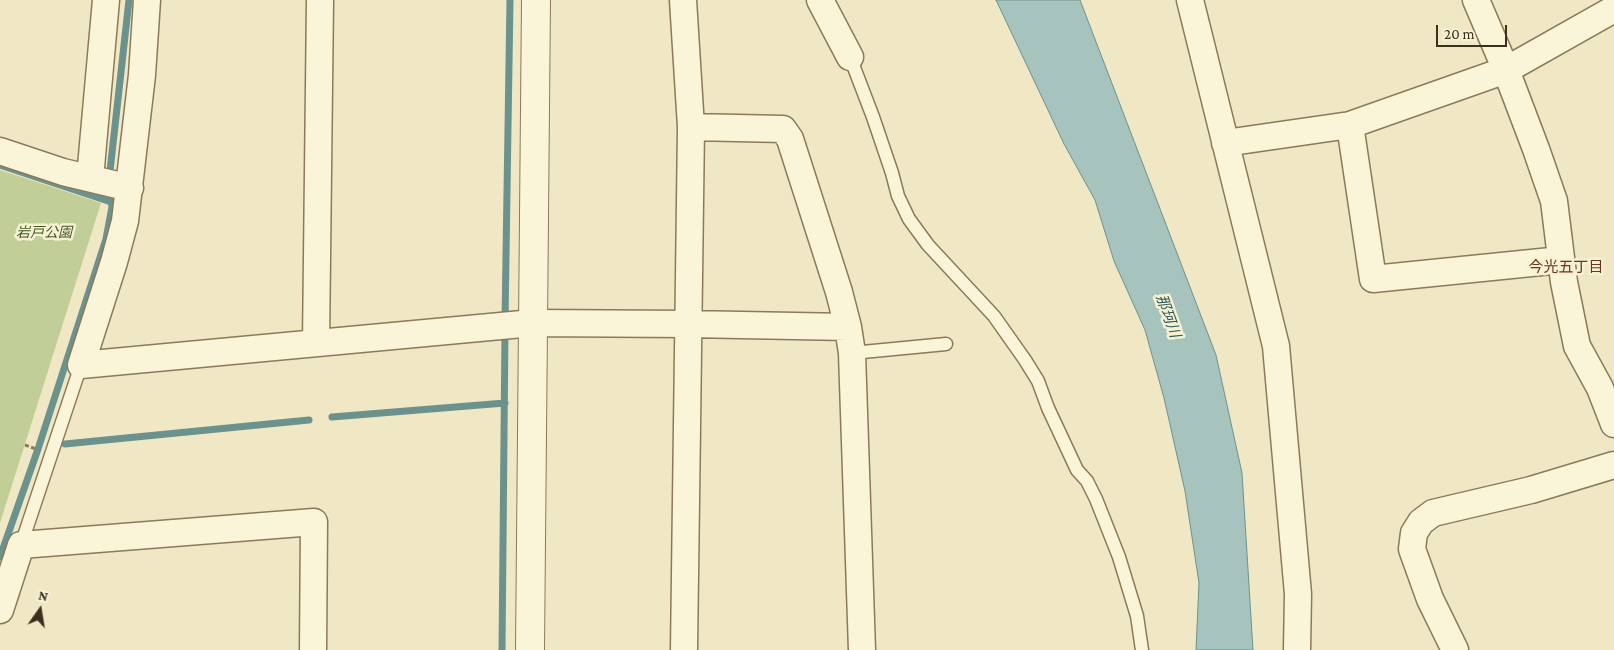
<!DOCTYPE html>
<meta charset="utf-8">
<style>
body{margin:0}
#map{position:relative;width:1614px;height:650px;overflow:hidden;background:#f0e8c4;font-family:"Crimson Pro",serif}
canvas{display:block}
.north{position:absolute;left:15px;top:585px;width:50px;height:50px;-webkit-text-stroke:4px #f7f1d4;paint-order:stroke;rotate:13deg;font-size:14px;font-weight:700;line-height:20px;text-align:center;color:#3b301e}
.north::after{content:'';display:block;margin:auto;width:18px;height:22px;background:#3b301e;clip-path:polygon(50% 0,100% 100%,50% 72%,0 100%)}
.scale{position:absolute;left:1436px;top:25px;width:71px;height:22px;box-sizing:border-box;border:2px solid #3b301e;border-top:0;padding-left:6px;font-size:15px;line-height:18px;white-space:nowrap;color:#3b301e;-webkit-text-stroke:4px #f7f1d4;paint-order:stroke}
</style>
<div id="map">
<canvas width="1614" height="650"></canvas>
<div class="north">N</div>
<div class="scale">20 m</div>
</div>
<script>
const ctx = document.querySelector('canvas').getContext('2d');
ctx.lineJoin = 'round';
function fill(path, color) { ctx.fillStyle = color; ctx.fill(path, 'evenodd'); }
const poly = rows => new Path2D(rows.map(r => 'M' + r).join(''));
function strokePath(path, color, width, dash) { ctx.strokeStyle = color; ctx.lineWidth = width; ctx.lineCap = dash ? 'butt' : 'round'; ctx.setLineDash(dash || []); ctx.stroke(path); }
function drawText(font, color, halo, rows, align = 'center') {
  ctx.font = font + ' "Crimson Pro","Noto Sans JP",serif'; ctx.lineWidth = 5; ctx.setLineDash([]); ctx.textBaseline = 'middle'; ctx.strokeStyle = halo; ctx.fillStyle = color; for (const [text, x, y, turn = 0] of rows) {
    ctx.save(); ctx.translate(x, y); ctx.rotate((+turn || 0) * Math.PI / 180); ctx.textAlign = isNaN(turn) ? turn : align; if (halo) ctx.strokeText(text, 0, 0); ctx.fillText(text, 0, 0); ctx.restore();
  }
}
const green = poly([
 [0,170,101,203,0,523]
]);
const water = poly([
 [996,0,1080,0,1216,355,1242,473,1253,650,1196,650,1199,583,1185,491,1164,398,1145,330,1114,261,1095,200,1064,144,996,0]
]);
const stream = poly([
 [0,165,111,202],
 [505,320,510,0],
 [332,417,505,403],
 [65,444,309,420],
 [0,557,38,449,106,239,112,207,109,180,129,0],
 [502,650,505,330]
]);
const path = poly([
 [25,445,36,449]
]);
const service = poly([
 [850,57,873,117,892,173,898,196,909,219,928,245,994,316,1025,360,1038,381,1048,408,1077,470,1087,481,1096,499,1119,557,1137,616,1142,650],
 [852,353,946,344],
 [21,545,81,365]
]);
const minor = poly([
 [147,0,142,75,125,221,114,262,81,365,533,323,688,324,848,327,839,292,790,139,783,129,691,127],
 [683,0,691,127,684,650],
 [820,0,850,57],
 [1190,0,1276,346,1298,594,1297,650],
 [1476,0,1506,70,1536,149,1554,201,1564,282,1577,346,1600,388,1614,424],
 [1350,125,1373,279,1561,260],
 [1225,143,1350,125,1506,70,1614,9],
 [0,151,63,172,130,188],
 [90,178,106,0],
 [848,327,852,353,862,650],
 [316,343,320,0],
 [0,610,21,545,314,522,313,650],
 [1455,650,1430,599,1412,549,1414,533,1421,522,1433,513,1531,490,1614,465]
]);
const tertiary = poly([
 [530,650,536,0]
]);
const parkNames = [
 ["岩戸公園",44,233]
];
const neighbourhoodNames = [
 ["今光五丁目",1566,267]
];
const waterNames = [
 ["那珂川",1168,316,70]
];
fill(green, '#c1ce97');
fill(water, '#a6c3be');
strokePath(water, '#6c928d', 1);
strokePath(stream, '#6c928d', 7);
strokePath(service, '#8b7a5a', 15);
strokePath(minor, '#8b7a5a', 29);
strokePath(tertiary, '#8b7a5a', 30);
strokePath(path, '#8b7a5a', 3, [4, 2.5]);
strokePath(service, '#faf4d8', 12);
strokePath(minor, '#faf4d8', 26);
strokePath(tertiary, '#faf4d8', 28);
drawText('italic 14px', '#445824', '#f7f1d4', parkNames);
drawText('15px', '#69361c', '#f7f1d4', neighbourhoodNames);
drawText('italic 15px', '#2d585b', '#f7f1d4', waterNames);
</script>
